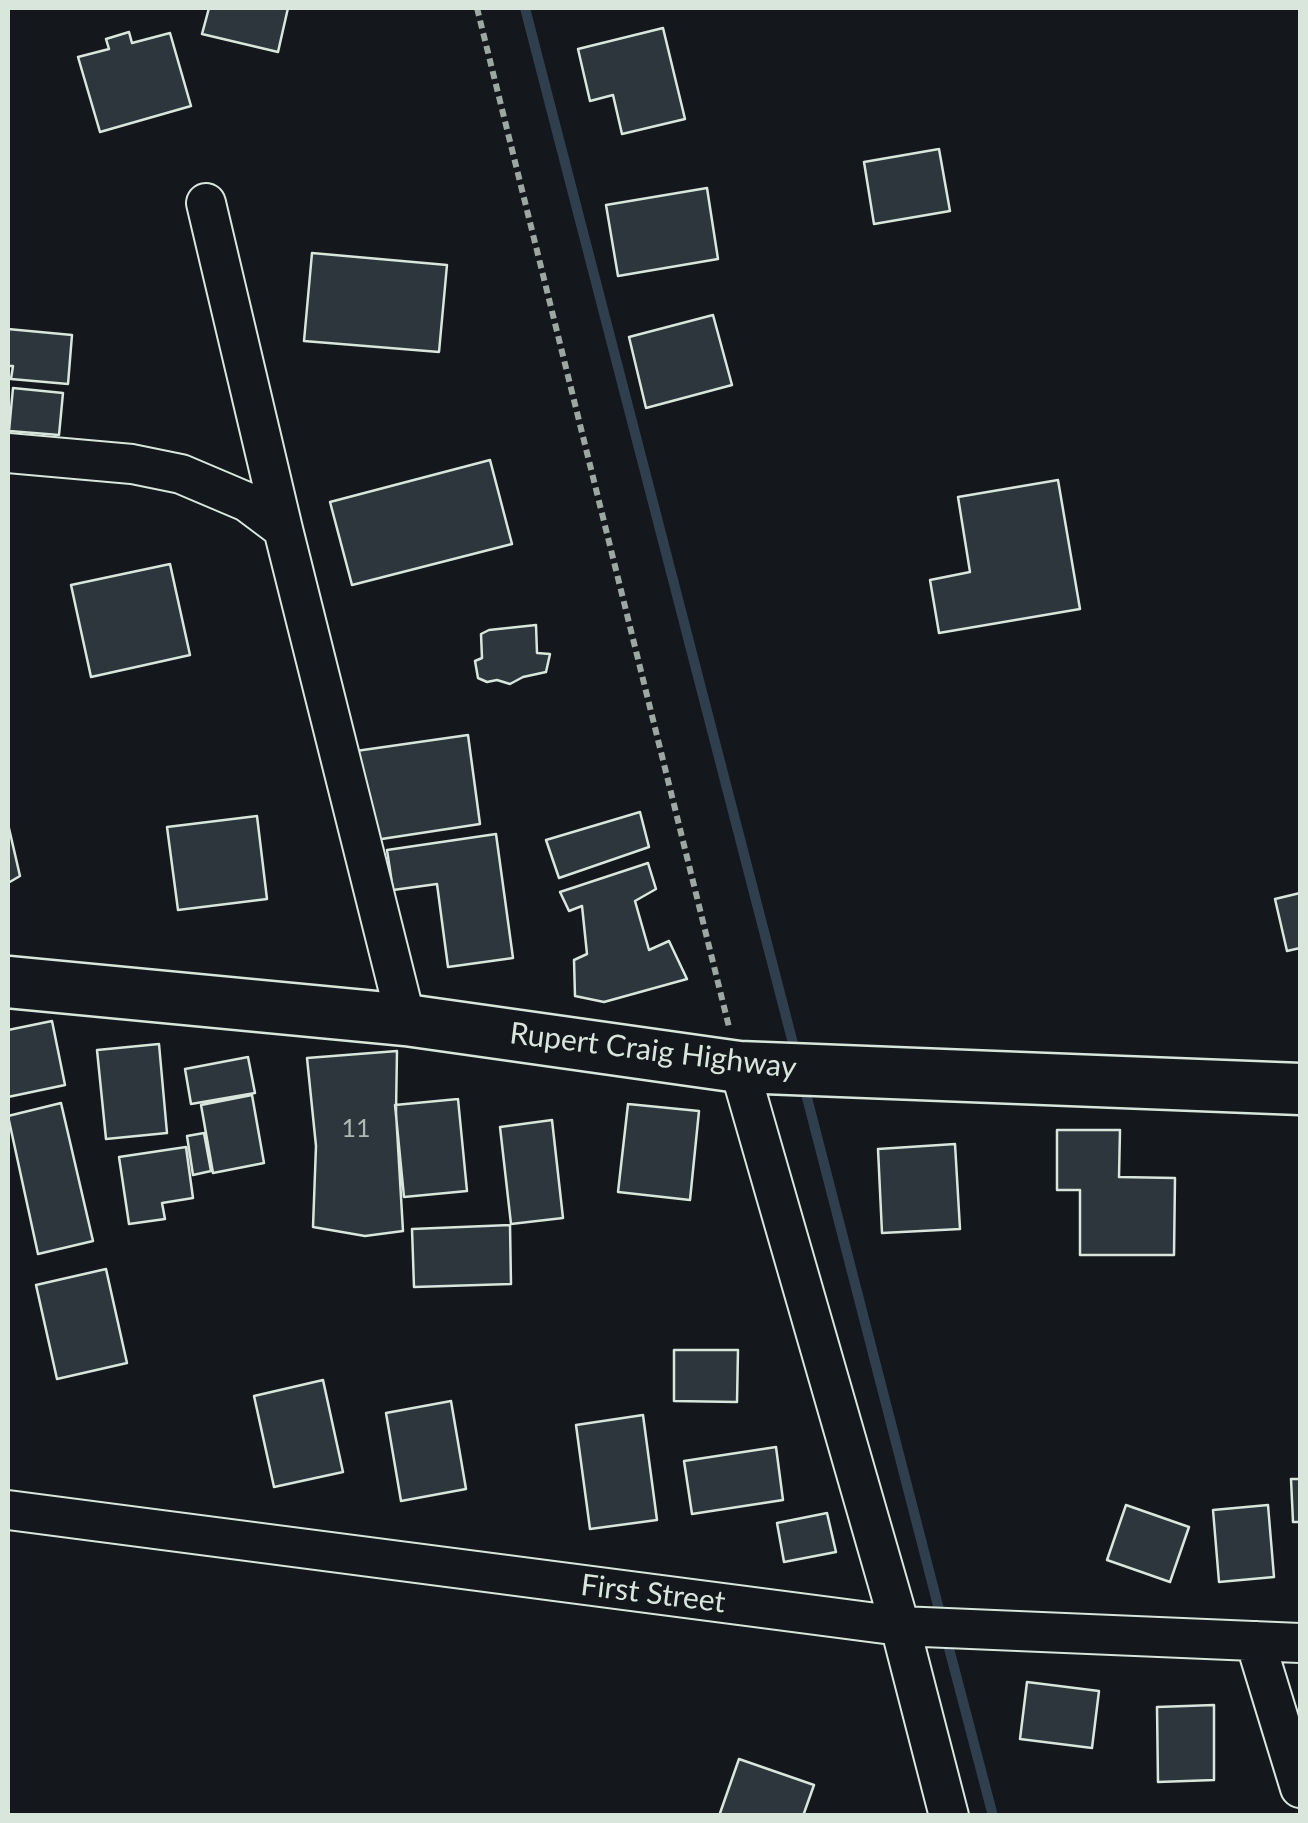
<!DOCTYPE html>
<style>
body{margin:0}
#map{position:relative;width:1308px;height:1823px;overflow:hidden;background:#14181c;font-family:Lato,sans-serif}
canvas{display:block}
.frame{position:absolute;inset:0;border:10px solid #d8e6dc;pointer-events:none}
</style>
<div id="map">
<canvas width="1308" height="1823"></canvas>
<div class="frame"></div>
</div>
<script>
const ctx = document.querySelector('canvas').getContext('2d');
ctx.lineJoin = 'round';
const poly = rows => new Path2D(rows.map(r => 'M' + r).join(''));
function strokePath(path, color, width, dash) { ctx.strokeStyle = color; ctx.lineWidth = width; ctx.lineCap = dash ? 'butt' : 'round'; ctx.setLineDash(dash || []); ctx.stroke(path); }
function fill(path, color) { ctx.fillStyle = color; ctx.fill(path, 'evenodd'); }
function drawText(font, color, halo, rows, align = 'center') {
  ctx.font = font + ' Lato,sans-serif'; ctx.lineWidth = 8; ctx.setLineDash([]); ctx.textBaseline = 'middle'; ctx.strokeStyle = halo; ctx.fillStyle = color; for (const [text, x, y, turn = 0] of rows) {
    ctx.save(); ctx.translate(x, y); ctx.rotate((+turn || 0) * Math.PI / 180); ctx.textAlign = isNaN(turn) ? turn : align; if (halo) ctx.strokeText(text, 0, 0); ctx.fillText(text, 0, 0); ctx.restore();
  }
}
const stream = poly([
 [525,8,796,1055],
 [804,1086,942,1621],
 [946,1637,993,1816]
]);
const building = poly([
 [209,8,288,8,278,52,202,34,209,8],
 [663,28,685,119,622,134,613,95,590,101,578,49,663,28],
 [129,32,132,43,170,33,191,106,100,132,78,57,109,49,106,39,129,32],
 [939,149,950,211,874,224,864,162,939,149],
 [707,188,718,259,618,276,606,205,707,188],
 [312,253,447,265,439,352,304,341,312,253],
 [713,315,732,385,646,408,629,337,713,315],
 [8,329,72,335,68,384,11,379,13,366,8,366,8,329],
 [13,388,63,393,59,435,9,431,13,388],
 [490,460,512,544,352,585,330,502,490,460],
 [1058,480,1080,609,939,633,930,580,970,572,958,497,1058,480],
 [170,564,190,655,91,677,71,585,170,564],
 [536,625,537,653,550,654,546,672,523,677,510,684,497,680,487,682,478,678,475,661,482,658,481,634,489,630,536,625],
 [468,735,480,824,362,842,349,752,468,735],
 [640,812,649,847,559,878,546,840,640,812],
 [257,816,267,899,178,910,167,827,257,816],
 [8,824,20,876,8,883,8,824],
 [496,834,513,958,448,967,437,884,393,890,387,850,496,834],
 [648,863,656,889,635,901,649,950,669,941,687,979,604,1002,575,996,574,960,587,954,582,906,569,911,560,892,648,863],
 [1300,893,1300,948,1287,951,1275,899,1300,893],
 [52,1021,65,1085,8,1097,8,1030,52,1021],
 [159,1044,167,1133,106,1139,97,1050,159,1044],
 [397,1051,396,1112,403,1231,365,1236,313,1227,316,1146,307,1058,397,1051],
 [248,1057,255,1093,191,1104,185,1069,248,1057],
 [252,1095,264,1163,213,1173,201,1105,252,1095],
 [458,1099,467,1191,404,1197,395,1105,458,1099],
 [61,1103,93,1241,38,1254,8,1116,61,1103],
 [628,1104,699,1111,690,1200,618,1192,628,1104],
 [552,1120,563,1218,511,1224,500,1127,552,1120],
 [1057,1130,1120,1130,1119,1177,1175,1178,1174,1255,1080,1255,1080,1190,1057,1190,1057,1130],
 [204,1133,211,1171,193,1175,187,1136,204,1133],
 [955,1144,960,1229,882,1233,878,1149,955,1144],
 [186,1147,193,1198,162,1203,165,1219,129,1224,119,1157,186,1147],
 [510,1225,511,1284,414,1287,412,1229,510,1225],
 [106,1269,127,1363,57,1379,36,1285,106,1269],
 [674,1350,738,1350,737,1402,674,1401,674,1350],
 [323,1380,343,1472,274,1487,254,1396,323,1380],
 [451,1401,466,1489,401,1501,386,1413,451,1401],
 [643,1415,657,1520,590,1529,576,1425,643,1415],
 [776,1447,783,1500,692,1514,684,1461,776,1447],
 [1291,1479,1300,1479,1300,1522,1293,1522,1291,1479],
 [1126,1505,1189,1527,1170,1582,1107,1560,1126,1505],
 [1268,1505,1274,1577,1219,1582,1213,1510,1268,1505],
 [827,1513,836,1552,784,1562,777,1523,827,1513],
 [1027,1682,1099,1691,1092,1748,1020,1739,1027,1682],
 [1214,1705,1214,1780,1158,1782,1157,1707,1214,1705],
 [739,1759,814,1785,803,1816,719,1816,739,1759]
]);
const path = poly([
 [477,8,729,1027]
]);
const minor = poly([
 [206,203,283,529,406,1020],
 [8,453,132,464,181,474,247,502,283,529],
 [739,1067,900,1626,949,1816],
 [8,1510,900,1626,1300,1643],
 [1255,1641,1300,1788]
]);
const major = poly([
 [8,982,406,1020,739,1067,1300,1089]
]);
const numberNames = [
 ["11",356,1129]
];
const streetNames = [
 ["Rupert Craig Highway",653,1051,7],
 ["First Street",653,1594,7]
];
strokePath(stream, '#2f3f4d', 10);
fill(building, '#2c363c');
strokePath(building, '#d8e6dc', 2.5);
strokePath(minor, '#d8e6dc', 42);
strokePath(major, '#d8e6dc', 55);
strokePath(path, '#9da8a2', 6, [8, 5]);
strokePath(minor, '#14181c', 38);
strokePath(major, '#14181c', 50);
drawText('25px', '#adbab4', null, numberNames);
drawText('30px', '#d8e6dc', '#14181c', streetNames);
</script>
